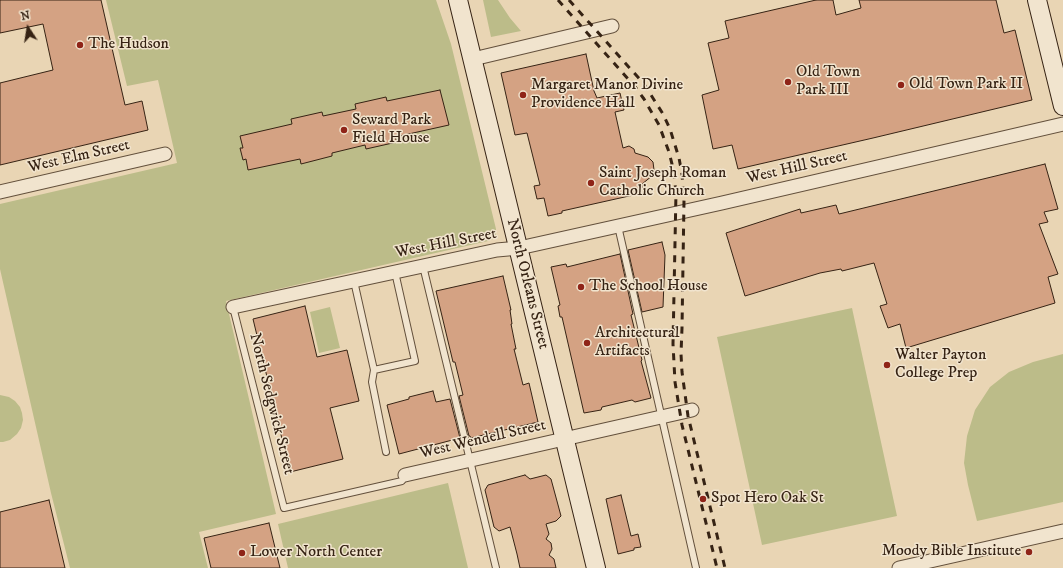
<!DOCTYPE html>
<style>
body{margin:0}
#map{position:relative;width:1063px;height:568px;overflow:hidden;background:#e9d5b4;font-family:"IM FELL DW Pica",serif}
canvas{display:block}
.north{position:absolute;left:8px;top:8px;width:40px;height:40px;-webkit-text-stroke:3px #f1e4ce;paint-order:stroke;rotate:348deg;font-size:11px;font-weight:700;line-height:16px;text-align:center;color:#362314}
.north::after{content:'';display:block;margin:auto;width:14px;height:18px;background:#362314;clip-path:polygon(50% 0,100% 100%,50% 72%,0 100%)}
</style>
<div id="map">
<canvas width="1063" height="568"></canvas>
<div class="north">N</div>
</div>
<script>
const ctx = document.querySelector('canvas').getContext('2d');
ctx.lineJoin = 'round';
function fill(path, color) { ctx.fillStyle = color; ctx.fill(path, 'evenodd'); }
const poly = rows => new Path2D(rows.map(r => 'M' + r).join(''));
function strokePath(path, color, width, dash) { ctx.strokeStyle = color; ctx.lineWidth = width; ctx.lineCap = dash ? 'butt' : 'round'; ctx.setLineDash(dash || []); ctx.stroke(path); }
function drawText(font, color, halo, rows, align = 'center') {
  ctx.font = font + ' "IM FELL DW Pica",serif'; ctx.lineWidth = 3; ctx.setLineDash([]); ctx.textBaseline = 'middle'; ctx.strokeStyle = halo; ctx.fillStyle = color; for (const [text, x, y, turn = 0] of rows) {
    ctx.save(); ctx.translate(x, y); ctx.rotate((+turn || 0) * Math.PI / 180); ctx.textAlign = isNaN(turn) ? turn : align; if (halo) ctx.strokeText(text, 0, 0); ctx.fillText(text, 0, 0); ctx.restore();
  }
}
const green = poly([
 [106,0,436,0,451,44,496,229,496,235,493,239,488,241,226,301,276,514,199,532,208,568,70,568,51,493,0,269,0,204,177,163,158,80,127,86],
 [483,0,498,0,510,18,521,31,491,37],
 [330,307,340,348,319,353,310,312],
 [852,308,897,516,762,545,717,337],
 [1063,354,1063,502,977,521,968,485,964,463,967,436,975,410,990,387,1009,372,1033,362],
 [0,395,9,397,15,401,20,407,22,413,23,420,21,428,17,434,10,440,3,442,0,442],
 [448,483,468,568,288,568,278,524]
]);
const building = poly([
 [0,0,101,0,125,105,142,101,148,130,0,165,0,83,53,70,43,24,0,33,0,0],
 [816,0,833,0,836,15,861,8,859,0,996,0,1004,33,1015,30,1032,100,873,138,738,169,732,145,713,149,702,95,719,90,708,43,729,38,725,21,816,0],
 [586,54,594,91,597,98,620,93,624,110,615,112,623,148,629,146,634,149,635,153,648,157,653,162,654,170,652,176,642,184,643,187,638,194,562,211,562,213,548,216,544,198,537,199,534,186,540,185,527,133,515,135,501,73,586,54],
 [440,90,449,125,395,137,397,142,366,149,365,145,332,153,332,156,301,164,300,159,248,170,246,159,243,160,240,148,243,148,240,136,292,124,291,119,322,112,323,116,356,109,355,104,386,97,387,101,440,90],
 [1045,164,1058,209,1044,212,1048,222,1039,224,1058,274,1048,277,1055,303,906,348,900,324,888,328,880,306,887,304,874,263,842,271,841,269,820,273,745,296,726,233,800,209,801,213,836,205,839,214,1045,164],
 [662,242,665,255,663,307,642,312,628,250,662,242],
 [620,254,633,314,631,315,642,360,641,361,651,398,635,402,632,400,602,407,601,410,584,413,562,317,560,317,558,306,560,305,551,267,566,264,567,267,620,254],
 [503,276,511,310,510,310,512,324,511,324,516,349,514,349,523,385,529,383,538,422,471,438,470,436,469,436,459,396,463,395,455,362,453,362,436,291,503,276],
 [305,306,317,357,347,350,359,401,330,408,343,459,290,472,253,319,305,306],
 [433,391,436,402,450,399,460,438,399,454,387,405,409,399,409,397,433,391],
 [525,475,530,479,546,475,551,479,561,516,556,521,546,524,549,534,546,539,551,543,552,549,549,555,554,559,556,568,520,568,517,554,510,527,499,531,494,527,485,490,488,485,525,475],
 [621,495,631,536,638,534,641,547,634,548,634,550,618,554,606,499,621,495],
 [49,500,65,568,0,568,0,512,49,500],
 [269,523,280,568,211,568,204,538,269,523]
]);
const lane = poly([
 [618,226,696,568],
 [423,266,496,568],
 [354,281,374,370,415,361,395,272],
 [233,307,284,508,402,481,405,475],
 [374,370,372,382,386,452]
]);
const street = poly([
 [473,59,612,26],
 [0,192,165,154],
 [233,307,497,250,519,248,722,203,1063,124],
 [405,475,692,410],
 [899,568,1063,531]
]);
const secondary = poly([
 [458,0,596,568],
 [1037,0,1063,106]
]);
const rail = poly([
 [558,0,636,88,644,99,659,125,669,152,673,168,676,192,673,344,675,382,682,425,717,568],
 [569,0,644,84,663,114,670,129,679,158,682,174,684,200,682,328,681,354,682,372,688,416,725,568]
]);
const markers = [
 [80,45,4,"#8f2418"],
 [788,82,4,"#8f2418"],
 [901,85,4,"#8f2418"],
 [523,95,4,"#8f2418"],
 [344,130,4,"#8f2418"],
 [591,183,4,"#8f2418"],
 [581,287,4,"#8f2418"],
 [587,343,4,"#8f2418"],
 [887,365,4,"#8f2418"],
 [703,499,4,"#8f2418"],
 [1029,552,4,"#8f2418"],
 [242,553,4,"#8f2418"]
];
const poiNames = [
 ["The Hudson",88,45],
 ["Old Town",796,73],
 ["Park III",796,91],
 ["Old Town Park II",909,85],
 ["Margaret Manor Divine",531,86],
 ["Providence Hall",531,104],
 ["Seward Park",352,121],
 ["Field House",352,139],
 ["Saint Joseph Roman",599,174],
 ["Catholic Church",599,192],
 ["The School House",589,287],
 ["Architectural",595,334],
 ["Artifacts",595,352],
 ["Walter Payton",895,356],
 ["College Prep",895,374],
 ["Spot Hero Oak St",711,499],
 ["Moody Bible Institute",1021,552,"right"],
 ["Lower North Center",250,553]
];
const streetNames = [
 ["West Elm Street",79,157,-13],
 ["West Hill Street",797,168,-13],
 ["West Hill Street",446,244,-11],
 ["North Orleans Street",527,284,76],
 ["North Sedgwick Street",271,404,76],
 ["West Wendell Street",483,440,-13]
];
fill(green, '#bcbc89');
fill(building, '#d4a283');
strokePath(building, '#362314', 1);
strokePath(lane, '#63503c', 8);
strokePath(street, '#63503c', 15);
strokePath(secondary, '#362314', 20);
strokePath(lane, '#f1e4ce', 6);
strokePath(street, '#f1e4ce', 13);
strokePath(secondary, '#f1e4ce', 18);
strokePath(rail, '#362314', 3, [7, 7]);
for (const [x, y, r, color] of markers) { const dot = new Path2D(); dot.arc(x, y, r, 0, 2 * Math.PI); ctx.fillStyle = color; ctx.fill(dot); strokePath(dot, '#f1e4ce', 1.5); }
drawText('16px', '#362314', '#f1e4ce', poiNames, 'left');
drawText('16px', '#362314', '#f1e4ce', streetNames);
</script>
